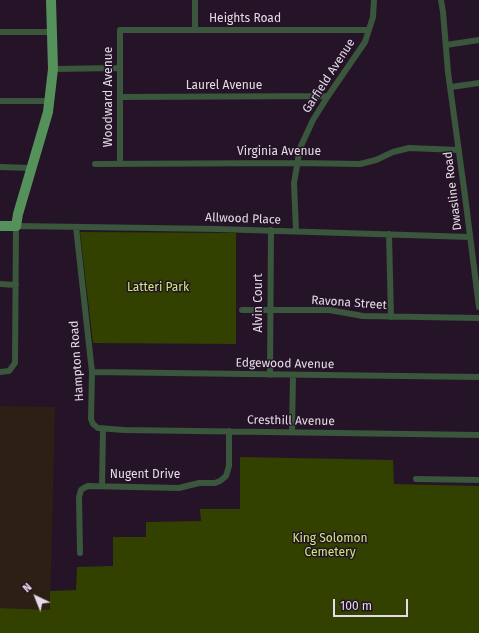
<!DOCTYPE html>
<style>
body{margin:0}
#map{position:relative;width:479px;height:633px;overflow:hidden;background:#251427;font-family:"Fira Sans",sans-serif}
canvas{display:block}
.north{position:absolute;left:16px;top:577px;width:40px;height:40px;-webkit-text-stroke:3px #251427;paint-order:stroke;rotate:317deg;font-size:11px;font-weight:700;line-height:16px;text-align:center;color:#e5dae7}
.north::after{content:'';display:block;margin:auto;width:14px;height:18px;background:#e5dae7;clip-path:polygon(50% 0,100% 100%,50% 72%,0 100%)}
.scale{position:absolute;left:333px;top:599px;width:75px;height:18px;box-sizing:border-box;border:2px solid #e5dae7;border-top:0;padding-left:5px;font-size:12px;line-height:14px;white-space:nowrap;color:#e5dae7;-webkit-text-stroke:3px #251427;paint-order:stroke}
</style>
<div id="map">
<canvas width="479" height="633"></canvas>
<div class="north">N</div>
<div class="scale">100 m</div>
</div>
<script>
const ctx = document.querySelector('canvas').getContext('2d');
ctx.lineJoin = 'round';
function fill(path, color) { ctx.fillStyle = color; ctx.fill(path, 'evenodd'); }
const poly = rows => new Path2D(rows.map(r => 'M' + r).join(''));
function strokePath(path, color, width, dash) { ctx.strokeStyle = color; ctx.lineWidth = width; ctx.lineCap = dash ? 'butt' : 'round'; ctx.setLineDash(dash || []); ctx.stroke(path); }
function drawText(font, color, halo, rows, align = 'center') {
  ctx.font = font + ' "Fira Sans",sans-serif'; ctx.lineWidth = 3; ctx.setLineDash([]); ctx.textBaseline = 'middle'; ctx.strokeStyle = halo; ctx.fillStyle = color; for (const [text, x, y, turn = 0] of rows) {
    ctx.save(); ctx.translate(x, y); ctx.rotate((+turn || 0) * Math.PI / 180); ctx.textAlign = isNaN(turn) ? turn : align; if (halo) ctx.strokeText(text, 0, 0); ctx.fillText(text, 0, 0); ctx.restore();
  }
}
const industrial = poly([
 [0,406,55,407,50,610,0,608]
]);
const green = poly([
 [80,232,236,233,236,344,93,343],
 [240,457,393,460,394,484,479,486,479,633,0,633,0,608,50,610,50,591,76,590,77,567,113,566,113,537,146,537,146,522,201,521,200,509,240,509]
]);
const minor = poly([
 [441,0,443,12,448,72,465,196,479,307],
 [195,30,195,0],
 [0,32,52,32],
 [446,45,479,40],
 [53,69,120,68],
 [451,87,479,83],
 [120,97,328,96],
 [0,101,50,101],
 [95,164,297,163,360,164,376,160,393,152,409,148,459,150],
 [120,164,120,30,369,30],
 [0,167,32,168],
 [76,227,92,372,91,419,93,424,98,428,124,430,479,435],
 [296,231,294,183,300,148,313,120,328,96,365,42,373,17,374,0],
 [389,234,391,317],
 [0,284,16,285],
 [242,310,329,310,363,316,479,318],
 [0,372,9,371,15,363,16,226,217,229,470,237],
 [92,372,479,377],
 [270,375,271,230],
 [292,432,293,375],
 [416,479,479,480],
 [102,486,103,429],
 [80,553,79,497,81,490,84,488,88,486,179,488,199,483,215,483,220,481,226,476,229,466,229,431]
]);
const primary = poly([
 [0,226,16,226,18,214,48,112,53,69,51,0]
]);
const streetNames = [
 ["Heights Road",245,19],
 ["Garfield Avenue",329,76,-57],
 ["Laurel Avenue",224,86],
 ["Woodward Avenue",109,97,-90],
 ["Virginia Avenue",279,152],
 ["Dwasline Road",453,191,-97],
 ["Allwood Place",243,219,2],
 ["Alvin Court",259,303,-90],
 ["Ravona Street",349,303,4],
 ["Hampton Road",77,361,-94],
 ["Edgewood Avenue",285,364,1],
 ["Cresthill Avenue",291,421,1],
 ["Nugent Drive",145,475]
];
const parkNames = [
 ["Latteri Park",158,288],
 ["King Solomon",330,539],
 ["Cemetery",330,553]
];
fill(industrial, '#2e1f14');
fill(green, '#324100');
strokePath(minor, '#3a563c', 6);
strokePath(primary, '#55915a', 10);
drawText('12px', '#e5dae7', '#251427', streetNames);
drawText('12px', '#cbed75', '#251427', parkNames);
</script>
